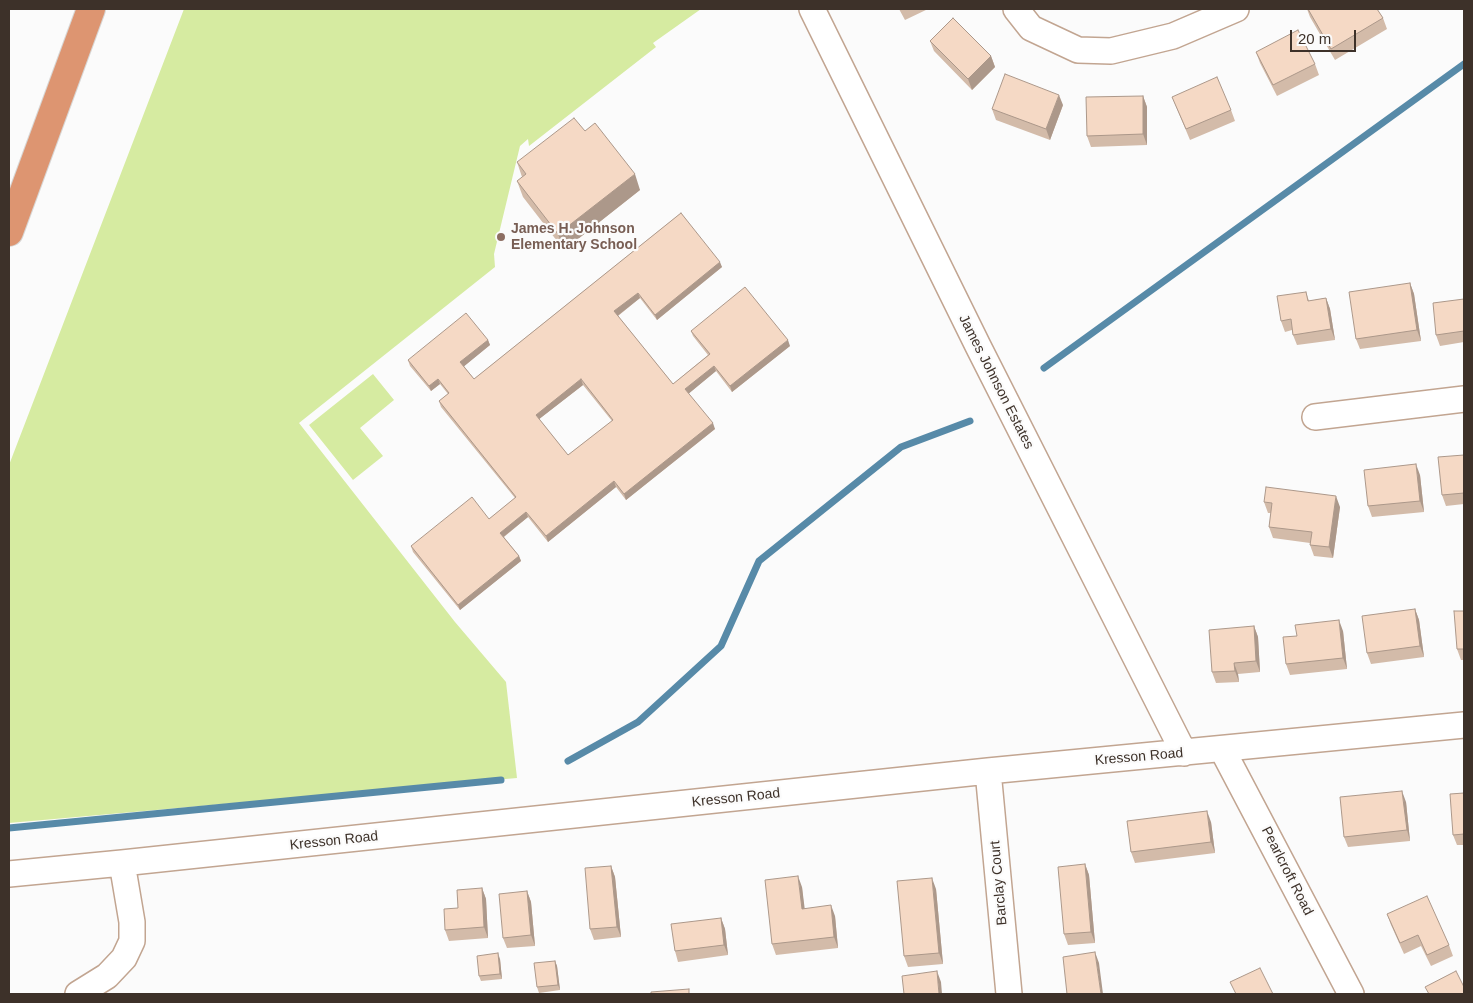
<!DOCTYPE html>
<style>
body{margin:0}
#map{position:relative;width:1473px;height:1003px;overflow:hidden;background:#fbfbfb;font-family:Arial,sans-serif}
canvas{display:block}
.frame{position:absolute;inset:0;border:10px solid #3d3129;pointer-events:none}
.scale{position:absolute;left:1290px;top:30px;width:66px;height:22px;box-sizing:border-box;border:2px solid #3d3129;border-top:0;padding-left:6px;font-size:15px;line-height:18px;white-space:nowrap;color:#3d3129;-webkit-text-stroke:4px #fbfbfb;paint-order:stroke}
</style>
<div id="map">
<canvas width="1473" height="1003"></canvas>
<div class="frame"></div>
<div class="scale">20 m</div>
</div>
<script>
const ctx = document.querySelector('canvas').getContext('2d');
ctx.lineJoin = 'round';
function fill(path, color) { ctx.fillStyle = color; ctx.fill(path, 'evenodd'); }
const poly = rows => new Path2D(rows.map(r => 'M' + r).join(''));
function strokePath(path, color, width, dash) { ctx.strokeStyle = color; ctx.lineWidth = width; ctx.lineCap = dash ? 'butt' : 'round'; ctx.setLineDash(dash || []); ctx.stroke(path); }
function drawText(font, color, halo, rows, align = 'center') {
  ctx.font = font + ' Arial,sans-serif'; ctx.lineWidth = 4.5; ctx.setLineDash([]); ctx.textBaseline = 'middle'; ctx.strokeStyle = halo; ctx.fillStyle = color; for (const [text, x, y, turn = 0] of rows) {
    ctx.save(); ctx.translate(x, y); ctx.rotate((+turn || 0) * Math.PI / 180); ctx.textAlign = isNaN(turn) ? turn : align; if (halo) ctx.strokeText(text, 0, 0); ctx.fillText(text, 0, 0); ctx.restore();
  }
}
const green = poly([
 [184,9,701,9,653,43,656,47,529,146,528,139,520,146,494,254,495,267,299,423,455,622,506,682,517,778,9,823,9,465],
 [373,374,394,400,360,428,383,456,353,480,309,425]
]);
const stream = poly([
 [1044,368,1464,64],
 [568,761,638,722,721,646,759,561,901,447,970,421],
 [9,828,501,780]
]);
const minor = poly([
 [812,9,978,346,1184,753],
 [1016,9,1031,28,1078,50,1111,51,1173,36,1236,9],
 [1315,417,1464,399],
 [1222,749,1351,994],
 [988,771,1009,994],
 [9,874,122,863,988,771,1464,725],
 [78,994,107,976,124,958,132,941,132,922,122,863]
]);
const highway = poly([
 [9,232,91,9]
]);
const wall = poly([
 [899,9,928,9,905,20],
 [1307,9,1377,9,1383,18,1387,29,1335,60,1310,17],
 [930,41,991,56,995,67,972,90,934,51],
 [1256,52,1315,64,1319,75,1277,96,1260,63],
 [1143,96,1147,107,1147,145,1091,147,1087,136],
 [1172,97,1231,110,1235,121,1190,140],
 [1063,105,1050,140,996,120,992,109],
 [585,131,640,190,564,250,523,197,517,181,522,177,517,162],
 [681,213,722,267,657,320,640,298,618,316,673,384,708,355,693,336,691,331,790,346,732,392,716,371,688,394,715,429,626,500,616,487,548,542,528,517,504,537,519,556,521,561,460,610,413,552,411,546,489,519,515,498,441,407,439,401,448,394,440,384,431,391,410,366,408,360,488,340,490,345,464,366,474,379],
 [583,385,612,421,568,455,539,419],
 [1410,283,1414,294,1421,341,1360,349,1356,339],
 [1306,292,1309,301,1326,298,1330,309,1335,340,1297,345,1293,335,1292,330,1285,332,1281,321],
 [1464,299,1464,342,1440,346,1436,335],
 [1464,455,1464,504,1446,506,1442,495],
 [1420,475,1424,512,1372,517,1368,506],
 [1264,502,1340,507,1333,558,1314,556,1310,545,1310,543,1273,538,1269,527,1271,513,1268,513],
 [1415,609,1419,620,1424,657,1371,664,1367,653],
 [1464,611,1464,660,1461,660,1457,649],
 [1254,626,1258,637,1260,672,1238,674,1239,682,1216,683,1212,672],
 [1343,631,1347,669,1290,675,1286,664,1297,636],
 [1464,793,1464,845,1457,845,1453,835],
 [1406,802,1410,841,1348,847,1344,837],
 [1211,822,1215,853,1135,863,1131,852],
 [1085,864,1089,875,1095,943,1068,945,1064,934],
 [611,866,615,877,621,937,594,940,590,929],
 [802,887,804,908,835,916,838,948,776,955,772,944],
 [482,888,486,899,488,938,449,941,445,930,458,908],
 [936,889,943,964,908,967,904,956],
 [527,891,531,902,535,946,507,948,503,938],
 [1387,914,1449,945,1453,956,1431,966,1421,946,1404,954,1391,925],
 [721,918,725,929,728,955,678,962,675,951],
 [500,959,502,979,481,981,479,976],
 [555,961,557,966,560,990,539,993,537,987]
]);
const shadedWall = poly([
 [991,56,995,67,972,90,968,79],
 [1059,95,1063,105,1050,140,1046,129],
 [1143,96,1147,107,1147,145,1143,134],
 [635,174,640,190,564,250,558,234],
 [720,262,722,267,657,320,655,315],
 [1410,283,1414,294,1421,341,1417,330],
 [638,293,640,298,616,317,614,311],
 [1326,298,1330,309,1335,340,1331,329],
 [488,340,490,345,462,368,460,362],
 [788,340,790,346,732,392,730,386],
 [714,366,716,371,687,395,685,389],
 [438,379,440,384,431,391,429,386],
 [581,379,583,385,538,420,536,415],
 [713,423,715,429,626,500,624,494],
 [1416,464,1420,475,1424,512,1420,501],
 [614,481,616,487,548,542,546,536],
 [1336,496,1340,507,1333,558,1329,547],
 [526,512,528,517,502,538,500,533],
 [519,556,521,561,460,610,458,605],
 [1415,609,1419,620,1424,657,1420,646],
 [1339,620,1343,631,1347,669,1343,658],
 [1254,626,1258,637,1260,672,1256,661],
 [1234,663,1238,674,1239,682,1235,671],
 [1402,791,1406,802,1410,841,1407,830],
 [1207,811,1211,822,1215,853,1211,842],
 [1085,864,1089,875,1095,943,1091,932],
 [611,866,615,877,621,937,617,927],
 [798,876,802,887,806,919,802,909],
 [932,878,936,889,943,964,939,953],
 [482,888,486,899,488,938,484,927],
 [527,891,531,902,535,946,531,935],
 [831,905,835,916,838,948,834,937],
 [721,918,725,929,728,955,724,945],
 [1095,952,1099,963,1103,994,1101,994],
 [498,953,500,959,502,979,500,974],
 [555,961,557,966,560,990,558,985],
 [937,971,941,982,942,994,939,994]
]);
const building = poly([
 [1308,9,1377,9,1383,18,1331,49,1308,9],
 [953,18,991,56,968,79,930,41,953,18],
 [1298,30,1315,64,1273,85,1256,52,1298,30],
 [1005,74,1059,95,1046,129,992,109,1005,74],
 [1217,77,1231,110,1186,129,1172,97,1217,77],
 [1143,96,1143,134,1087,136,1086,97,1143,96],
 [574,118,585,131,595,123,635,174,558,234,517,181,526,174,517,162,574,118],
 [681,213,720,262,655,315,638,293,614,311,673,384,710,354,691,331,745,287,788,340,730,386,714,366,685,389,713,423,624,494,614,481,546,536,526,512,500,533,519,556,458,605,411,546,472,497,489,519,516,497,439,401,449,393,438,379,429,386,408,360,466,313,488,340,460,362,474,379,681,213],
 [581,379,613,420,568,455,536,415,581,379],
 [1410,283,1417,330,1356,339,1349,292,1410,283],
 [1306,292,1308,301,1326,298,1331,329,1293,335,1291,319,1281,321,1277,296,1306,292],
 [1464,299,1464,331,1436,335,1433,303,1464,299],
 [1464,455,1464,493,1442,495,1438,457,1464,455],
 [1416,464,1420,501,1368,506,1364,470,1416,464],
 [1266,487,1336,496,1329,547,1310,545,1312,532,1269,527,1272,503,1264,502,1266,487],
 [1415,609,1420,646,1367,653,1362,616,1415,609],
 [1454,611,1464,611,1464,649,1457,649,1454,611],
 [1339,620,1343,658,1286,664,1283,637,1297,636,1295,625,1339,620],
 [1254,626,1256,661,1234,663,1235,671,1212,672,1209,630,1254,626],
 [1402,791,1407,830,1344,837,1340,797,1402,791],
 [1464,793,1464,834,1453,835,1450,794,1464,793],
 [1207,811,1211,842,1131,852,1127,821,1207,811],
 [1085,864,1091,932,1064,934,1058,867,1085,864],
 [611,866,617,927,590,929,585,868,611,866],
 [798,876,802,909,831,905,834,937,772,944,765,880,798,876],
 [932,878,939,953,904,956,897,881,932,878],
 [482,888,484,927,445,930,444,909,458,908,457,890,482,888],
 [527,891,531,935,503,938,499,894,527,891],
 [1427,896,1449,945,1427,955,1418,935,1400,943,1387,914,1427,896],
 [721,918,724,945,675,951,671,924,721,918],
 [1095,952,1101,994,1067,994,1063,957,1095,952],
 [498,953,500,974,479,976,477,956,498,953],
 [555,961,558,985,537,987,534,963,555,961],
 [1260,968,1273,994,1236,994,1230,982,1260,968],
 [937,971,939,994,904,994,902,976,937,971],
 [1456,971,1464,987,1464,994,1429,994,1425,987,1456,971],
 [689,989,689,994,651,994,651,992,689,989]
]);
const markers = [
 [501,237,5,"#8d6e63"]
];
const educationNames = [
 ["James H. Johnson",511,229],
 ["Elementary School",511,245]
];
const streetNames = [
 ["James Johnson Estates",996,382,63],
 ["Kresson Road",1139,757,-5],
 ["Kresson Road",736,798,-6],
 ["Kresson Road",334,841,-6],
 ["Pearlcroft Road",1287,871,63],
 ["Barclay Court",999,883,-95]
];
fill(green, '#d6eba1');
strokePath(stream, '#578aa8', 7);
strokePath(minor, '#c2a591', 28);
strokePath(highway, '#d8d6d4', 30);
strokePath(minor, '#fff', 25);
strokePath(highway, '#dd9571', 28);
fill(wall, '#d3bba9');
fill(shadedWall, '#ac988a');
fill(building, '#f5d9c5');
strokePath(building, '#ac988a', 1);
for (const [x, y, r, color] of markers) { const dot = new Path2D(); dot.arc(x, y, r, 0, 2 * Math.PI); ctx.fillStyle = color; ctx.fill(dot); strokePath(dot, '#fbfbfb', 2); }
drawText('bold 14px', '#785e54', '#fbfbfb', educationNames, 'left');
drawText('14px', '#3d3129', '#fbfbfb', streetNames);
</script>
